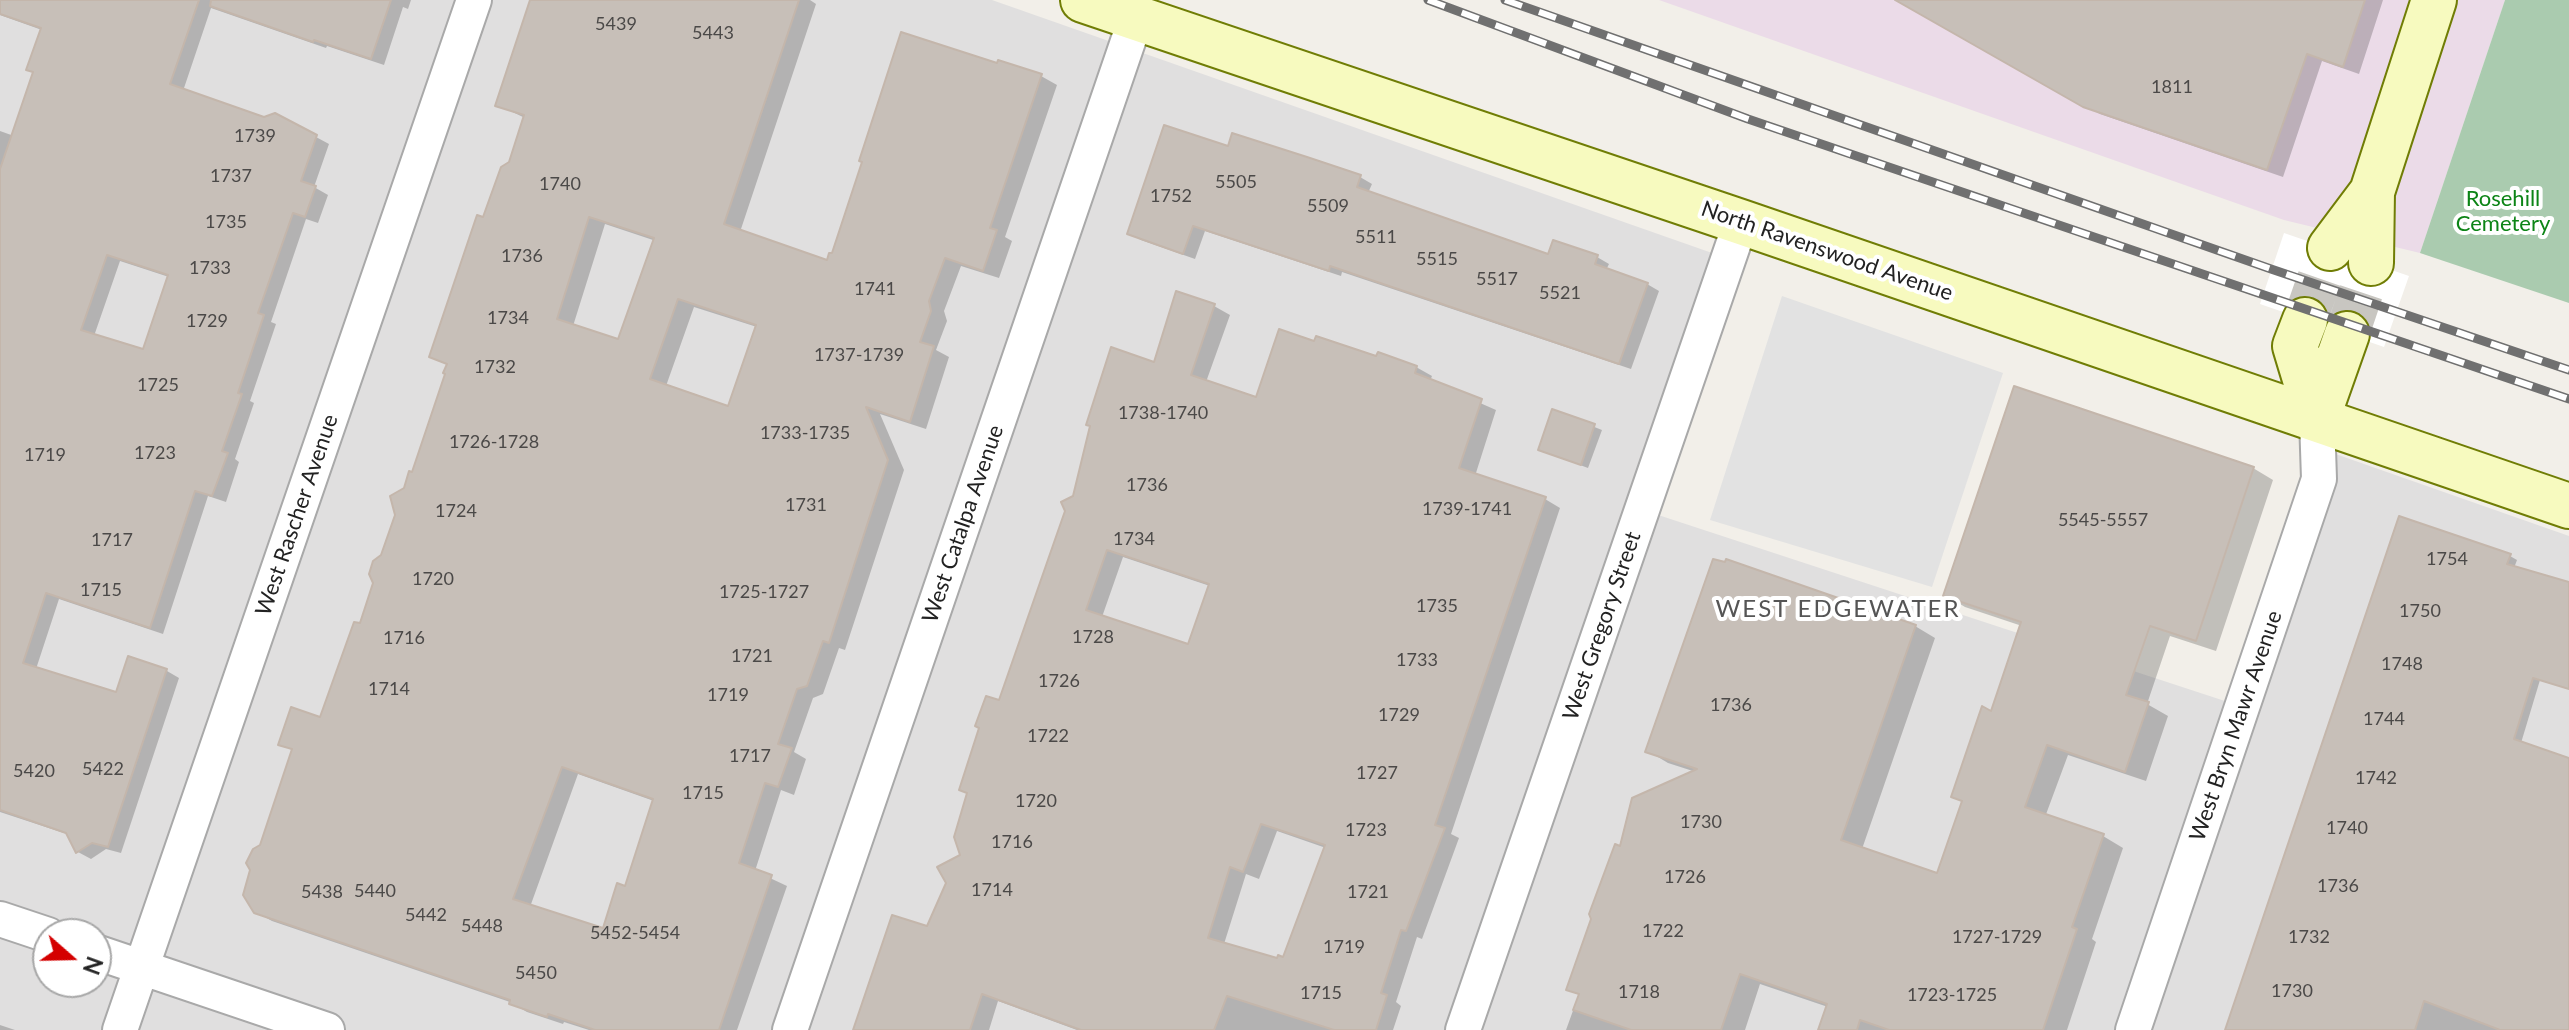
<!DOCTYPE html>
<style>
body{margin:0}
#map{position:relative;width:2569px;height:1030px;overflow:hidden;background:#f2efe9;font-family:Lato,sans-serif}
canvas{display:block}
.north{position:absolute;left:32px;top:918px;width:80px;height:80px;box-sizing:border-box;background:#fff;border:2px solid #a7a7a7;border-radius:50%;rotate:110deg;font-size:22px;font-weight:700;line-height:32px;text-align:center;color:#222}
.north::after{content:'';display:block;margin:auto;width:28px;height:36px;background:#d40000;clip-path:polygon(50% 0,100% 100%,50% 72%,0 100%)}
</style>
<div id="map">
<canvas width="2569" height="1030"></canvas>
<div class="north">N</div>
</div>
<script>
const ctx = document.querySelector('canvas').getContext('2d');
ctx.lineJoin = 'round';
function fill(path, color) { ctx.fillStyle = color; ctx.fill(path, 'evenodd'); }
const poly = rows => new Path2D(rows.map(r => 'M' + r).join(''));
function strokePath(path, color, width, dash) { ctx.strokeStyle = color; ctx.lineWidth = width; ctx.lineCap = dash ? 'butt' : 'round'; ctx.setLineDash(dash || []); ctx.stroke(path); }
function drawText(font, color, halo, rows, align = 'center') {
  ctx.font = font + ' Lato,sans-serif'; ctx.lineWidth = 8; ctx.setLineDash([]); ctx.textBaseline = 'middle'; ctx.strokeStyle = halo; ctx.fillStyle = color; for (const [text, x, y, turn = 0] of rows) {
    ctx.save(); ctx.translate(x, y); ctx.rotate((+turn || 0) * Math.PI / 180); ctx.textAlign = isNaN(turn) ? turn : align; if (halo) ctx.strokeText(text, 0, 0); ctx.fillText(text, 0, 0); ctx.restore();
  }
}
const residential = poly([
 [0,0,992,0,1732,260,1643,510,2237,705,2327,451,2569,536,2569,1030,0,1030],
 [48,934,96,934,96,982,48,982]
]);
const industrial = poly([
 [1659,0,2505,0,2420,253,2284,220]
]);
const cemetery = poly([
 [2505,0,2569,0,2569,303,2420,253]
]);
const parking = poly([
 [1782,296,2003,373,1932,587,1710,520]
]);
const pier = poly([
 [2284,233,2409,276,2384,347,2260,304]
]);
const shadow = poly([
 [0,0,411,0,408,9,403,7,384,65,327,46,326,48,211,8,183,91,316,137,329,144,314,187,328,195,318,223,306,219,271,322,276,324,250,401,254,403,235,459,239,462,226,502,208,496,163,634,59,599,36,669,117,695,129,659,167,671,179,678,121,853,106,849,91,859,78,852,70,835,0,812,0,131,14,136,35,73,42,30,0,15],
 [120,261,169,277,144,351,94,336],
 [533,0,810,0,816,4,740,232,828,263,1000,62,1041,76,1057,85,1005,237,1012,241,999,278,961,266,944,311,947,321,936,350,949,357,926,429,880,414,904,470,845,650,839,648,823,694,813,698,794,752,806,759,794,795,781,790,755,871,787,886,737,1030,589,1030,564,1022,563,1024,527,1012,510,1002,272,921,256,912,261,846,294,751,281,744,321,720,361,626,449,366,431,356,484,220,511,163,525,118,498,105],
 [605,224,656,241,619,341,573,326],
 [694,307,757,327,729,408,666,386],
 [578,774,654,801,626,889,604,930,530,907],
 [1912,0,2383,0,2359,74,2322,61,2283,177,2100,114,1938,22],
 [1229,148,1360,177,1372,184,1368,193,1549,256,1597,257,1609,264,1606,270,1647,284,1659,291,1631,369,1342,272,1341,276,1205,231,1195,259,1141,240,1129,233],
 [1214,306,1230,315,1206,382,1257,399,1315,344,1416,367,1432,376,1430,381,1496,410,1475,476,1545,499,1560,508,1451,834,1459,838,1422,939,1417,937,1396,1002,1401,1006,1393,1030,1077,1030,998,1001,989,1030,855,1030,929,929,963,856,1000,703,1075,497,1155,365],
 [1123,557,1210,586,1190,647,1102,617],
 [1277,831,1326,848,1284,959,1278,960,1224,944,1246,874,1259,879],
 [1554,411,1602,430,1588,468,1548,453],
 [2253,468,2273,480,2216,651,2170,636,2147,704,2168,716,2146,781,2068,755,2045,817,2103,836,2123,848,2092,939,2096,942,2067,1030,1820,1030,1828,1007,1760,984,1745,1030,1566,1030,1579,994,1569,989,1621,848,1696,772,1668,763,1648,751,1915,626,1935,638,1862,849,1938,875,1963,802,1953,796,1993,713,2022,626,1965,607,1945,595],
 [2510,556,2517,560,2514,568,2569,588,2569,689,2540,680,2521,743,2569,760,2569,1030,2227,1030,2286,849],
 [0,1025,15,1030,0,1030]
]);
const building = poly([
 [0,0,199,0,170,84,264,117,275,113,317,135,301,181,316,186,305,217,293,213,258,313,264,315,238,393,242,394,222,451,228,453,212,496,195,491,150,628,46,593,23,663,116,692,128,656,167,669,108,847,92,843,76,853,66,833,0,810,0,169,33,72,26,70,41,28,0,14,0,0],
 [107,255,168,275,143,349,81,330,107,255],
 [211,0,391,0,371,59,314,40,313,42,210,6,211,0],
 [530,0,799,0,724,224,827,260,829,253,832,253,862,162,859,161,901,32,997,63,998,60,1042,74,990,228,997,230,983,271,945,258,929,301,931,311,920,342,934,346,910,422,866,407,888,460,829,643,823,641,807,686,797,689,778,744,792,748,778,787,765,783,739,863,772,875,719,1030,595,1030,548,1014,547,1017,509,1004,510,1000,254,913,243,895,250,870,246,863,253,849,260,845,292,749,278,745,291,707,320,717,354,622,360,623,373,583,369,574,373,561,381,555,395,515,390,496,404,488,409,471,412,472,445,374,443,373,447,364,429,357,477,215,483,217,501,167,509,162,524,115,495,106,530,0],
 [589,217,654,238,618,339,557,319,589,217],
 [678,299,756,325,728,406,650,379,678,299],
 [562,767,653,799,625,886,617,883,603,928,513,899,562,767],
 [1895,0,2365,0,2343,67,2307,54,2267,170,2083,107,1895,0],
 [1164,125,1228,146,1232,133,1307,157,1361,175,1357,187,1548,254,1553,240,1598,255,1595,264,1648,283,1619,364,1330,266,1329,271,1193,226,1183,254,1127,234,1164,125],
 [1176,291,1215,304,1191,375,1256,397,1279,329,1314,341,1316,336,1376,356,1378,352,1417,366,1415,373,1482,399,1459,468,1546,497,1435,825,1445,828,1406,931,1401,930,1381,993,1387,995,1376,1030,1334,1030,1227,996,1214,1030,1081,1030,982,994,970,1030,853,1030,892,915,927,926,946,883,937,867,960,855,954,837,967,793,959,790,979,728,975,726,986,696,999,700,1065,511,1061,502,1073,496,1090,426,1086,425,1111,347,1154,362,1176,291],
 [1107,550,1209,584,1188,644,1086,610,1107,550],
 [1261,824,1325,845,1283,957,1278,955,1277,958,1208,938,1230,867,1243,872,1261,824],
 [2014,386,2254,467,2196,641,2150,626,2126,695,2149,702,2125,772,2047,745,2025,807,2104,834,2072,927,2077,929,2043,1030,1889,1030,1860,1020,1857,1030,1818,1030,1827,1004,1740,974,1721,1030,1631,1030,1573,1010,1579,994,1566,990,1591,919,1589,914,1615,844,1620,846,1632,798,1697,769,1645,752,1713,559,1725,562,1726,559,1916,625,1841,840,1937,873,1962,801,1951,797,1982,706,1991,711,2021,622,1943,596,2014,386],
 [1552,409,1595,424,1581,465,1538,450,1552,409],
 [2399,516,2511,554,2507,564,2569,582,2569,689,2533,678,2514,739,2569,758,2569,1030,2500,1030,2424,1001,2415,1030,2225,1030,2399,516]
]);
const secondaryTunnel = poly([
 [2305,320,2330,248],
 [2347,334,2371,263]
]);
const street = poly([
 [0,919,48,935],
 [96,952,327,1030],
 [120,1030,474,0],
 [790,1030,1136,18],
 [1463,1030,1741,222],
 [2133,1030,2319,479,2317,419]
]);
const secondary = poly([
 [1083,0,1741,222,2569,506],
 [2330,248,2372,192],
 [2371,263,2372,192,2434,0],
 [2305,320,2295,346,2317,419],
 [2317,419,2347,334]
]);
const rail = poly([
 [1428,0,1748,119,2569,399],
 [1505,0,2271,269,2569,370]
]);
const numberNames = [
 ["5439",616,24],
 ["5443",713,33],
 ["1811",2172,87],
 ["1739",255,136],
 ["1737",231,176],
 ["5505",1236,182],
 ["1740",560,184],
 ["1752",1171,196],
 ["5509",1328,206],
 ["1735",226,222],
 ["5511",1376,237],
 ["1736",522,256],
 ["5515",1437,259],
 ["1733",210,268],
 ["5517",1497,279],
 ["1741",875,289],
 ["5521",1560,293],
 ["1734",508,318],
 ["1729",207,321],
 ["1737-1739",859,355],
 ["1732",495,367],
 ["1725",158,385],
 ["1738-1740",1163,413],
 ["1733-1735",805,433],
 ["1726-1728",494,442],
 ["1723",155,453],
 ["1719",45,455],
 ["1736",1147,485],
 ["1731",806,505],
 ["1739-1741",1467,509],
 ["1724",456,511],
 ["5545-5557",2103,520],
 ["1734",1134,539],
 ["1717",112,540],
 ["1754",2447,559],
 ["1720",433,579],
 ["1715",101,590],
 ["1725-1727",764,592],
 ["1735",1437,606],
 ["1750",2420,611],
 ["1728",1093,637],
 ["1716",404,638],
 ["1721",752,656],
 ["1733",1417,660],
 ["1748",2402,664],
 ["1726",1059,681],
 ["1714",389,689],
 ["1719",728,695],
 ["1736",1731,705],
 ["1729",1399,715],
 ["1744",2384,719],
 ["1722",1048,736],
 ["1717",750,756],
 ["5422",103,769],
 ["5420",34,771],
 ["1727",1377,773],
 ["1742",2376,778],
 ["1715",703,793],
 ["1720",1036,801],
 ["1730",1701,822],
 ["1740",2347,828],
 ["1723",1366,830],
 ["1716",1012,842],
 ["1726",1685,877],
 ["1736",2338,886],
 ["1714",992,890],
 ["5440",375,891],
 ["5438",322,892],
 ["1721",1368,892],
 ["5442",426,915],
 ["5448",482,926],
 ["1722",1663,931],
 ["5452-5454",635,933],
 ["1727-1729",1997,937],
 ["1732",2309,937],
 ["1719",1344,947],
 ["5450",536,973],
 ["1730",2292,991],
 ["1718",1639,992],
 ["1715",1321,993],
 ["1723-1725",1952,995]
];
const parkNames = [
 ["Rosehill",2503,199],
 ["Cemetery",2503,224]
];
const streetNames = [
 ["North Ravenswood Avenue",1827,251,19],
 ["West Rascher Avenue",297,515,-71],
 ["West Catalpa Avenue",963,524,-71],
 ["West Gregory Street",1602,626,-71],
 ["West Bryn Mawr Avenue",2236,726,-71]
];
const neighbourhoodNames = [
 ["WEST EDGEWATER",1838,609]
];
fill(residential, '#e0dfdf');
fill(industrial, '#ebdbe8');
fill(cemetery, '#aacbaf');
fill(parking, '#e2e2e2');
fill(pier, '#fff');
fill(shadow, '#0003');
fill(building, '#c7bfb8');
strokePath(building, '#c4b6ab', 2);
strokePath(secondaryTunnel, '#c8c6c1', 44, [44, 22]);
strokePath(street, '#a9a9a9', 38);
strokePath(secondary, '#707d05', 48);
strokePath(street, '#fff', 34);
strokePath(secondary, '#f7fabf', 44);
strokePath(rail, '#707070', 9);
strokePath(rail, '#fff', 6, [18]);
drawText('18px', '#4b4948', null, numberNames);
drawText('22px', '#0c8416', '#fff', parkNames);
drawText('22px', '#222', '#fff', streetNames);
ctx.letterSpacing = '2px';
drawText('24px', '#555', '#fff', neighbourhoodNames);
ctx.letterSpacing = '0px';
</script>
